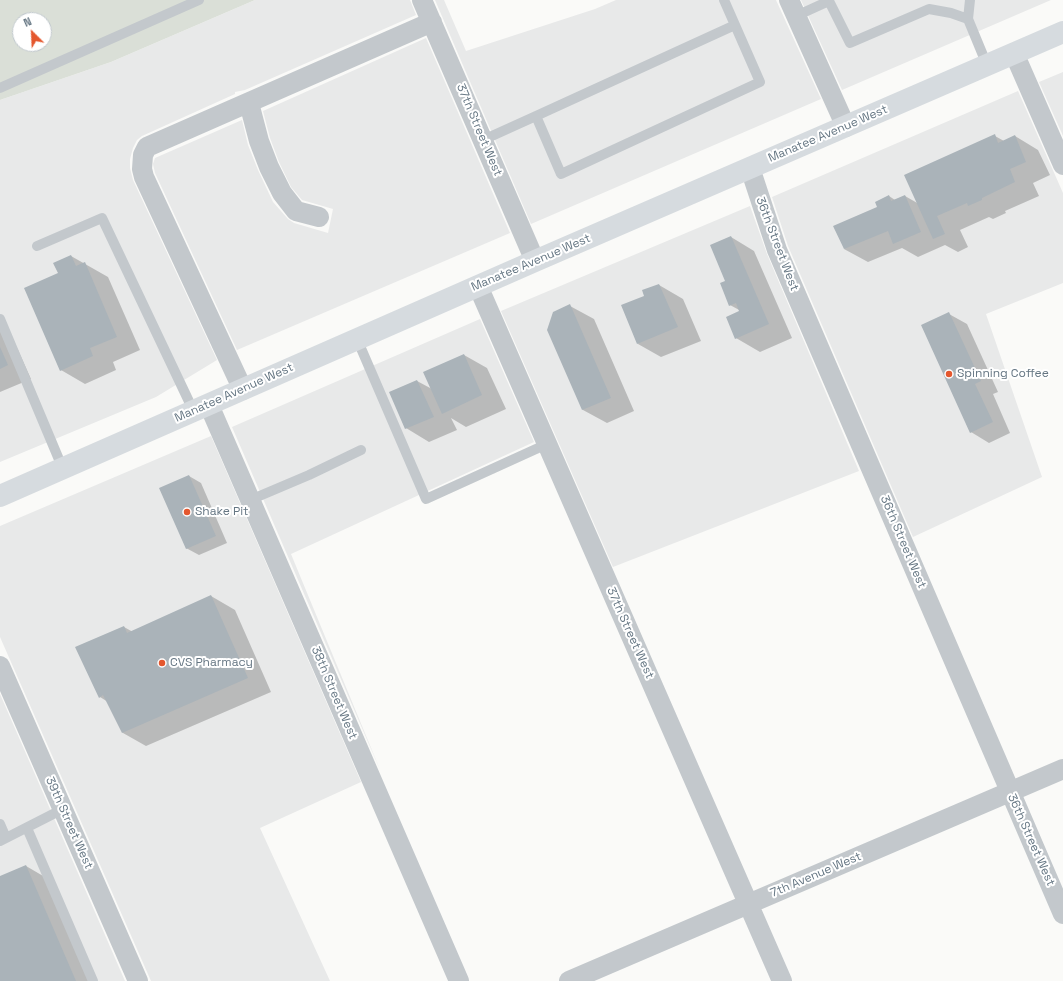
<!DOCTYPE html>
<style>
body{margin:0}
#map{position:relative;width:1063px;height:981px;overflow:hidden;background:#fafaf8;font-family:"Space Grotesk",sans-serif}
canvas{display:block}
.north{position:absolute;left:12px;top:12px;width:40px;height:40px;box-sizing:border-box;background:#fff;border:1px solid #c1c8cd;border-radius:50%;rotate:336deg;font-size:11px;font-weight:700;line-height:16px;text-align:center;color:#657683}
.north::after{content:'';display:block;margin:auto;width:14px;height:18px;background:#e4572e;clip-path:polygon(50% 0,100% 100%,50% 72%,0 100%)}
</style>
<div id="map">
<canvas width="1063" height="981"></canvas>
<div class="north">N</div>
</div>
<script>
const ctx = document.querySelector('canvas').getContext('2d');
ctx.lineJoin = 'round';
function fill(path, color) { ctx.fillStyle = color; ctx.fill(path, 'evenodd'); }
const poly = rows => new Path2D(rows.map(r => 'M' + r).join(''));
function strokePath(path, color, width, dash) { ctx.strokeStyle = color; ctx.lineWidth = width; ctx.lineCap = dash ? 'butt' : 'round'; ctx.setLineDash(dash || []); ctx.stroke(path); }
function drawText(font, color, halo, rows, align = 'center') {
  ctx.font = font + ' "Space Grotesk",sans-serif'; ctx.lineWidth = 4; ctx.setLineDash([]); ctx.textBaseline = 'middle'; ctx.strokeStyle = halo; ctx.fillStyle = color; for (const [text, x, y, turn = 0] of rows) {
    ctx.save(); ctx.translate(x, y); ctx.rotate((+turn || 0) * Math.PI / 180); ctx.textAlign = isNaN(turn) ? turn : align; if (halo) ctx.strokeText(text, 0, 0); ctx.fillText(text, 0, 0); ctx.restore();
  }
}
const built = poly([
 [255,0,410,0,416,15,245,90,235,92,235,94,142,136,137,140,133,148,130,159,130,168,133,180,217,360,156,397,0,462,0,100,111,62],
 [435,0,444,0,466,51,595,9,616,0,776,0,821,99,531,224],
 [801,0,1051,0,842,90],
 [426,38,510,233,237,350,155,173,153,164,155,158,242,120,248,145,258,170,273,202,288,219,294,223,328,233,333,209,302,200,291,187,279,162,270,138,263,111],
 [1063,72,1063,136,1039,82],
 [1018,91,1063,193,1063,283,986,314,1042,477,913,537,788,246,772,197],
 [750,206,767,254,859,471,613,567,501,311],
 [480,319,534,442,291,554,381,772,232,427],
 [211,436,361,782,260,828,330,981,151,981,0,637,0,526],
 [0,694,125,981,0,981]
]);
const green = poly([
 [0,0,255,0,111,62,0,100],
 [20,20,44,20,44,44,20,44]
]);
const shadow = poly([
 [995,136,1004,141,1015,136,1038,150,1050,175,1033,183,1039,196,1005,211,1006,213,993,219,989,217,960,230,968,247,958,252,945,245,918,257,902,248,868,262,844,249,878,207,889,196,895,200,905,196,919,204],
 [731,237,754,251,792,338,760,352,736,338,741,311,730,305],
 [71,256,108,277,140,350,113,362,116,370,85,384,61,370,59,274],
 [659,285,683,299,701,341,661,357,638,344,646,296],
 [570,306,594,319,634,411,607,423,583,410,548,330],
 [949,314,967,324,998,392,993,394,1010,433,989,443,971,432],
 [0,322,18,350,31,379,0,392],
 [464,355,487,368,506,409,466,427,451,418,457,430,429,442,406,428,417,381,432,389],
 [189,476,201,483,227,543,199,555,186,548],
 [211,596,235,610,271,692,146,746,123,733,108,702,100,697,124,627,133,632],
 [26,866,50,880,93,981,0,981,0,877]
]);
const building = poly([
 [995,134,998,143,1015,135,1026,162,1010,169,1015,182,982,198,982,200,968,206,967,203,937,216,945,234,933,239,904,175],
 [889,195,891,201,905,195,921,232,893,244,888,231,844,249,833,226,877,207,875,202],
 [731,236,769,324,735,339,726,317,739,311,736,303,729,306,720,283,725,281,710,245],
 [71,255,76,266,85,262,117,337,90,348,93,356,60,371,24,288,58,273,53,263],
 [659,284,678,327,637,344,621,305,644,296,642,290],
 [570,304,611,398,582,410,547,330,553,312],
 [949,312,981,381,975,384,993,422,970,433,921,325],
 [0,347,8,365,0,369],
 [464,354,482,395,442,414,423,372],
 [417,380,434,417,405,429,389,392],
 [189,475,216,536,186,549,159,488],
 [211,595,248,678,122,733,103,695,99,698,75,647,124,626,127,633],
 [26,865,76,981,0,981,0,876]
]);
const lane = poly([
 [724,0,735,25],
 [970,0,968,19,987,65],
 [796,16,829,1,850,43,929,9,951,13,968,19],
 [0,88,199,0],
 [483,140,536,116,735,25,760,82,561,174,536,116],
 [37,246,102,218,194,412],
 [0,319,63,469],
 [357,339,426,499,547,444],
 [250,500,309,475,361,450],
 [0,824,6,838],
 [27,828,93,981],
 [0,841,63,809]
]);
const street = poly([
 [422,0,535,261],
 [789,0,846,127],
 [1014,53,1063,165],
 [249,103,259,141,269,167,282,193,296,211,319,217],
 [750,168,777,250,1063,914],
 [478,286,782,981],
 [243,390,144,177,142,169,143,155,147,147,432,22],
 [209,405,459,981],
 [0,666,138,981],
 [569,981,1063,769]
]);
const secondary = poly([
 [0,496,535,261,1063,32]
]);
const markers = [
 [949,374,4,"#e4572e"],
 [187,512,4,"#e4572e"],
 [162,663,4,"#e4572e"]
];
const streetNames = [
 ["37th Street West",479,130,67],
 ["Manatee Avenue West",828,134,-23],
 ["36th Street West",777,244,69],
 ["Manatee Avenue West",531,263,-23],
 ["Manatee Avenue West",234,393,-24],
 ["36th Street West",903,542,67],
 ["37th Street West",630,633,66],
 ["38th Street West",334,693,67],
 ["39th Street West",69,823,66],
 ["36th Street West",1031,840,66],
 ["7th Avenue West",816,875,-23]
];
const poiNames = [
 ["Spinning Coffee",957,374],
 ["Shake Pit",195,512],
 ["CVS Pharmacy",170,663]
];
fill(built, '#e8e9e9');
fill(green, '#dadfd7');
fill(shadow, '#0003');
fill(building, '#aab3b9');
strokePath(lane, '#c3c8cc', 10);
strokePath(street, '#c3c8cc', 20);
strokePath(secondary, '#d6dbdf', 22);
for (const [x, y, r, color] of markers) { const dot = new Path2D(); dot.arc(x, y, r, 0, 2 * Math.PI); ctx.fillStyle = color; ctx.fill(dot); strokePath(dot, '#fff', 1.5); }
drawText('12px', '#657683', '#fff', streetNames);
drawText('12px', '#657683', '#fff', poiNames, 'left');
</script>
